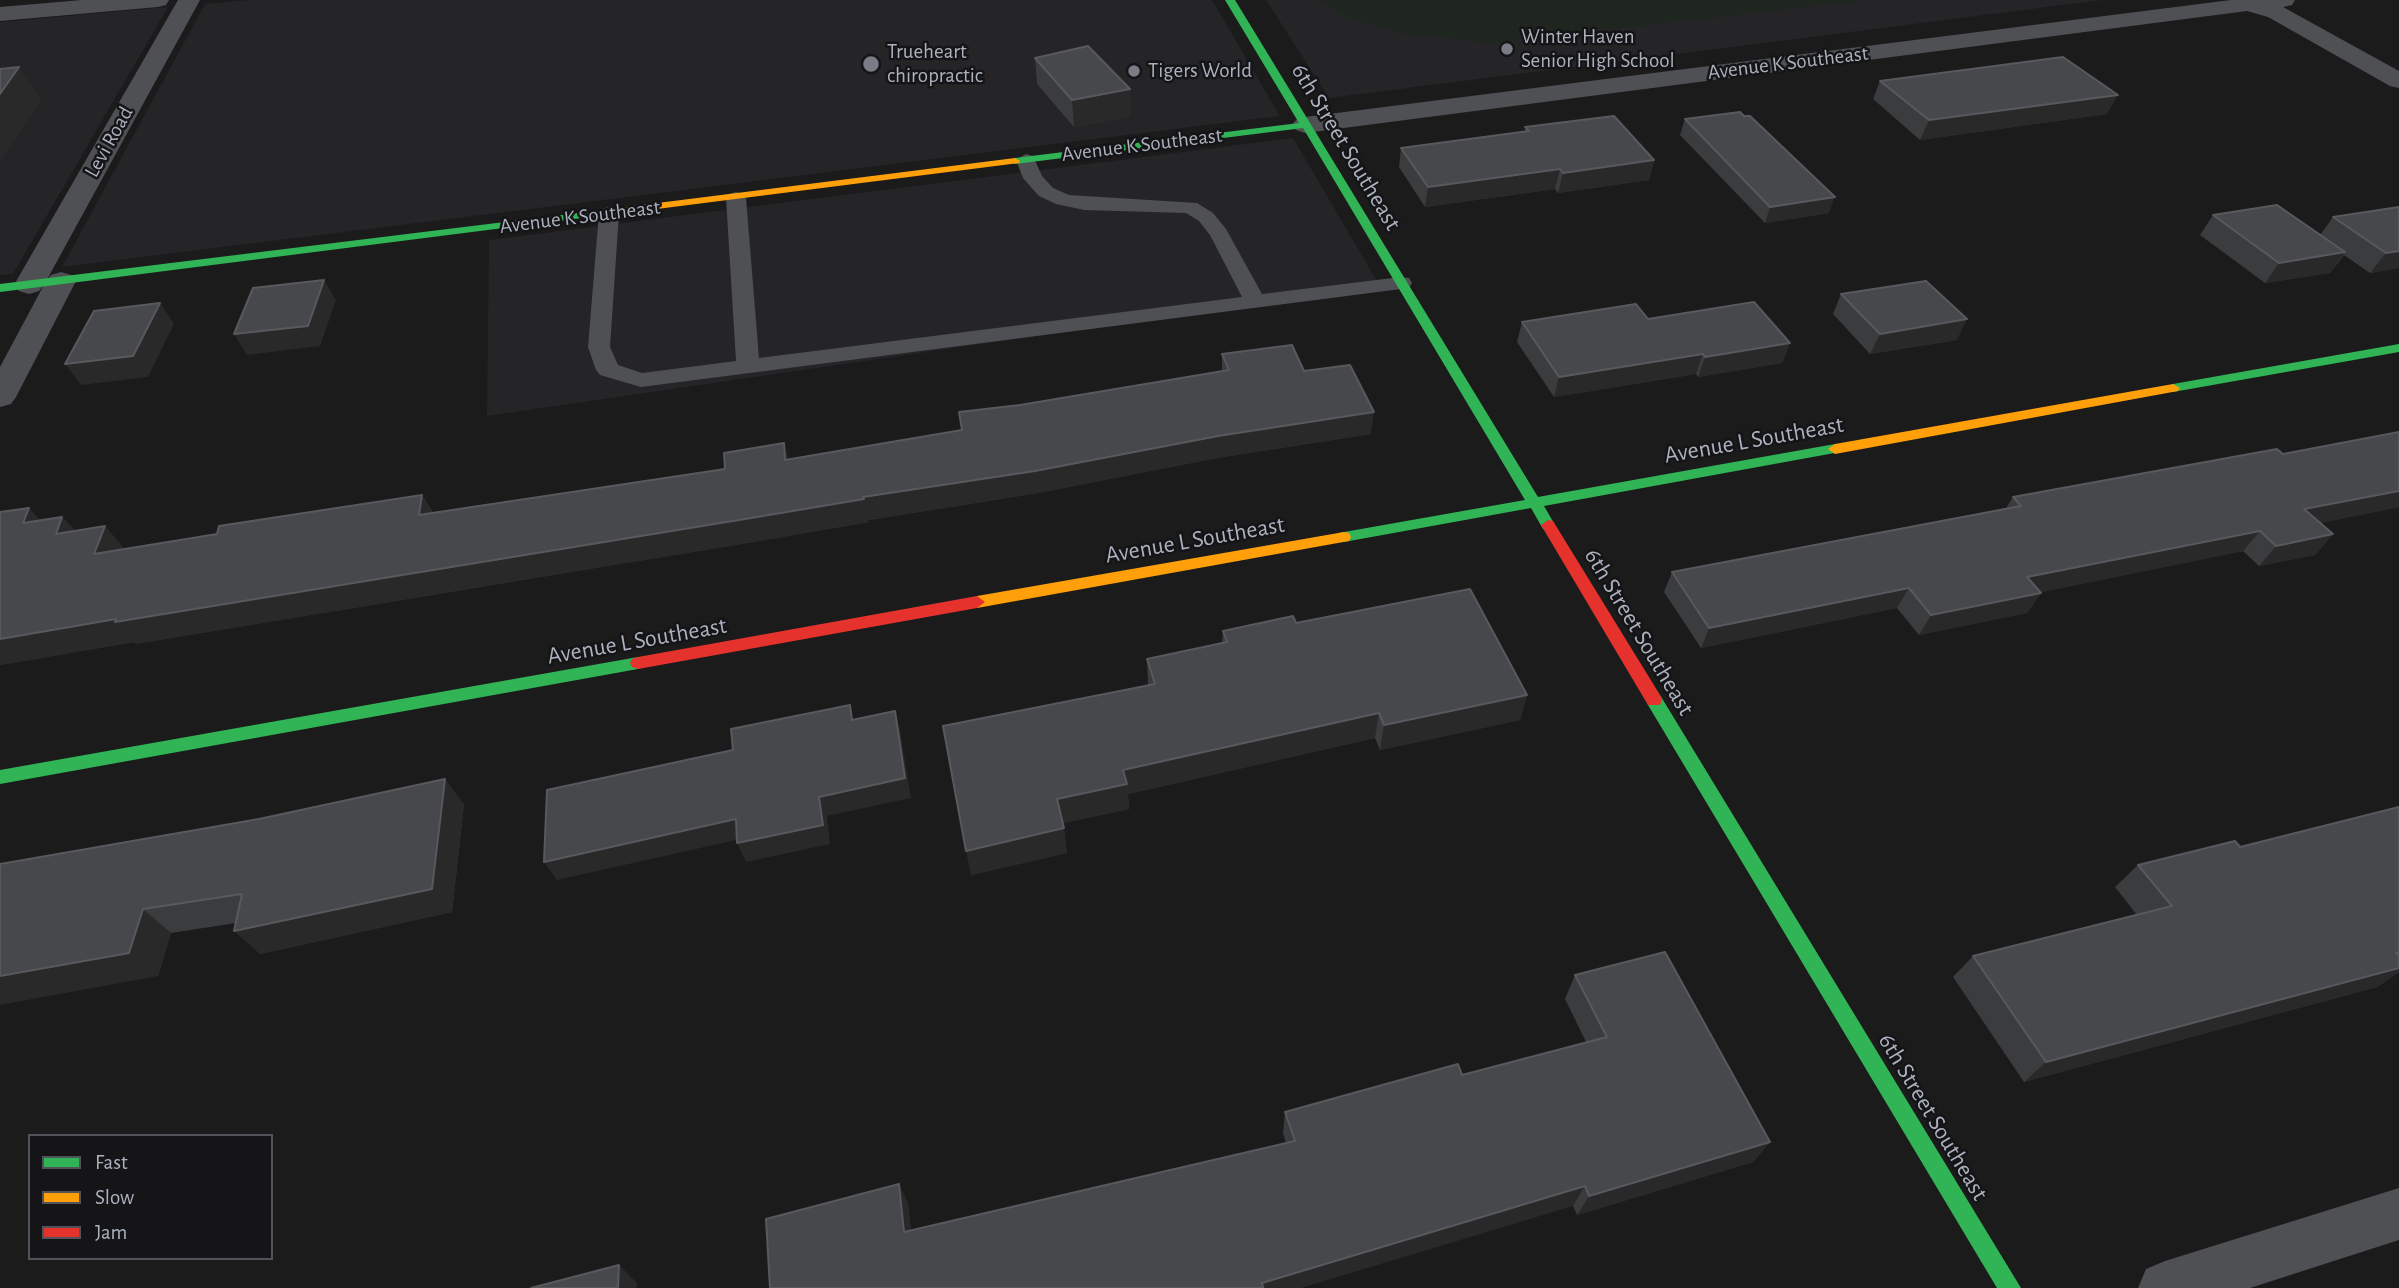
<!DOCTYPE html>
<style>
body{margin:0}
#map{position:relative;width:2399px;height:1288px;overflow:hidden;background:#1b1b1c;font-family:"Alegreya Sans",sans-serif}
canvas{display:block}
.legend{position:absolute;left:28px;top:1134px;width:245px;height:126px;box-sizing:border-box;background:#151518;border:2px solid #51535a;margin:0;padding:9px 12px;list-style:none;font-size:21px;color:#abb1bd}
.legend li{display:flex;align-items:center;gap:14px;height:35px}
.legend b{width:35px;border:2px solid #51535a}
</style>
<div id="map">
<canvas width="2399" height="1288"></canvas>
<ul class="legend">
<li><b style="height:9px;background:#30b455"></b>Fast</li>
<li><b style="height:9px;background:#ff9f0a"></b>Slow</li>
<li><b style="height:9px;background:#e5322d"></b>Jam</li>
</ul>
</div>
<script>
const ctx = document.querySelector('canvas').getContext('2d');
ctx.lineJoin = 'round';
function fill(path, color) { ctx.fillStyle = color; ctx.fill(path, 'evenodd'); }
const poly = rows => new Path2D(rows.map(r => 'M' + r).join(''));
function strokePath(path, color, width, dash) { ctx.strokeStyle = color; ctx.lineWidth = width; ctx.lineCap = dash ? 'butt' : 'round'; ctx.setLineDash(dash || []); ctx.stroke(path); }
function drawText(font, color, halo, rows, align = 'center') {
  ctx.font = font + ' "Alegreya Sans",sans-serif'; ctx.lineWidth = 5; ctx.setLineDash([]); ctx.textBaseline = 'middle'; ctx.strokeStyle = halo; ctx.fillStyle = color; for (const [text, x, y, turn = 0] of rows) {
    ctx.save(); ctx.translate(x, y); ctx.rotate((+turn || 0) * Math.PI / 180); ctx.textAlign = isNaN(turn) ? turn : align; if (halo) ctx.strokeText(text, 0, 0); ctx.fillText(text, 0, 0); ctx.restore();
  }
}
const built = poly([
 [248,0,1212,0,1280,116,62,267,205,4],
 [1266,0,2103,0,1329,98],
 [168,7,13,274,0,275,0,22],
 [1293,138,1380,286,487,416,489,240]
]);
const green = poly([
 [1318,0,1867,0,1490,43,1400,33,1350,18]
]);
const lane = poly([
 [1026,154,1033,156,1042,176,1053,188,1069,195,1197,203,1213,213,1226,229,1262,294,1401,277,1409,278,1412,283,1409,288,1401,289,641,387,600,375,596,370,588,347,599,213,602,209,609,207,616,209,619,213,610,347,618,365,642,373,736,361,726,198,729,194,736,192,743,194,746,198,759,358,1242,297,1210,235,1199,221,1186,213,1084,210,1056,204,1039,196,1023,178,1016,160,1026,154]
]);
const street = poly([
 [82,0,169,0,166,5,158,7,0,21,0,7,82,0],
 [178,0,200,0,44,285,39,291,29,294,19,291,14,285,178,0],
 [2231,0,2295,0,2292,5,2283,7,2399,71,2399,88,2390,86,2268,17,2247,11,1305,133,1296,130,1292,125,1296,120,1305,117,2231,0],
 [61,272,71,275,76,281,16,397,11,404,0,407,0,367,46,281,51,275,61,272],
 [2399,1188,2399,1240,2250,1288,2138,1288,2146,1269,2165,1261,2399,1188]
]);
const fast = poly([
 [1225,0,1235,0,1538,497,1835,444,1840,446,1842,449,1840,452,1544,506,1555,525,1548,530,1543,529,1531,508,1344,542,1339,541,1337,537,1339,533,1344,532,1525,500,1303,128,1015,164,1010,161,1015,158,1299,123,1225,0],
 [586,212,592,215,590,217,0,292,0,284,586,212],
 [2399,344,2399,352,2173,392,2166,388,2173,384,2399,344],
 [638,657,644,659,646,663,644,667,638,669,0,784,0,770,638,657],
 [1654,694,1660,695,2021,1288,1997,1288,1648,705,1646,700,1648,695,1654,694]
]);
const slow = poly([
 [1015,158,1020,161,1019,163,586,218,580,215,586,212,1015,158],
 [2173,384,2180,388,2178,391,1835,454,1828,449,1835,444,2173,384],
 [1344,532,1349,533,1351,537,1349,541,977,608,969,602,977,596,1344,532]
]);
const jam = poly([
 [1548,520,1553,521,1660,695,1662,700,1660,705,1648,705,1541,525,1548,520],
 [977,596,985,602,977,608,638,669,632,667,630,663,632,659,638,657,977,596]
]);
const wall = poly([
 [1035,58,1131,116,1074,127,1037,84],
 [1880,81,2107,114,1920,140,1873,99],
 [1685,119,1829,213,1765,223,1680,135],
 [1525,127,1654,160,1649,180,1558,193,1555,189,1425,207,1399,167,1401,148,1525,132],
 [2399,207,2399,268,2370,273,2344,255,2330,273,2265,283,2200,235,2213,215,2320,235,2333,217],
 [1841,294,1957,340,1870,354,1833,314],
 [1648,319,1790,343,1782,363,1698,377,1696,374,1554,397,1517,342,1522,322],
 [1222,354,1304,371,1371,434,1217,458,1038,493,869,520,869,522,753,542,135,644,134,642,0,665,0,512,41,520,62,517,75,531,105,526,124,549,217,534,422,495,433,513,789,460,962,430,1020,405,1222,371],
 [2399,432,2399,507,2320,523,2333,534,2315,555,2259,566,2243,551,2041,592,2027,613,1919,635,1897,608,1701,648,1664,592,1672,572,2006,508,2013,497,2283,454],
 [1296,623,1527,695,1520,720,1380,750,1375,738,1128,794,1129,809,1063,823,1067,853,971,875,1148,685,1147,659,1222,643,1223,631],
 [464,804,452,912,260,954,236,923,171,933,158,976,0,864],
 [2399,807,2399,972,2377,987,2024,1082,1953,977,1973,956,2137,915,2115,887,2138,865,2240,847],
 [1575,975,1770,1142,1753,1162,1577,1215,1573,1206,770,1288,908,1203,911,1231,1286,1143,1283,1133,1285,1112,1462,1075,1586,1042,1565,999]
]);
const shadedWall = poly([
 [19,67,42,100,0,161,0,94],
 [1130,89,1131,116,1074,127,1072,100],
 [2118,95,2107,114,1920,140,1929,120],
 [1654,160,1649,180,1558,193,1563,173],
 [1560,169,1555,189,1425,207,1428,187],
 [1835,197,1829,213,1765,223,1770,207],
 [2399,251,2399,268,2370,273,2386,253],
 [2345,252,2330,273,2265,283,2279,263],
 [324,280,336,300,320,346,247,355,234,334],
 [160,303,174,324,148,377,81,385,65,364],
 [1967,319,1957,340,1870,354,1880,334],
 [1790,343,1782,363,1698,377,1705,357],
 [1703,354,1696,374,1554,397,1559,377],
 [1374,412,1371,434,1217,458,1038,493,869,520,869,522,753,542,135,644,134,642,0,665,0,639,863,497,1218,436],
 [784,443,791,466,785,460],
 [2399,491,2399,507,2287,530,2304,509],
 [422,495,435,518,419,515],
 [29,508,49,530,23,523],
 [62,517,82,539,56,534],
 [105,526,124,549,114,576,94,554],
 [2260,531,2243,551,2014,598,2027,577],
 [2333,534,2315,555,2259,566,2276,546],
 [1909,588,1897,608,1701,648,1709,628],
 [2041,593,2027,613,1919,635,1931,615],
 [1527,695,1520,720,1380,750,1384,725],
 [895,711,900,730,911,798,827,816,830,844,746,862,737,843,819,797],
 [1379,713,1375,738,1128,794,1129,809,1060,824,1057,799,1123,770],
 [445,779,464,804,452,912,260,954,234,931],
 [736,819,745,838,557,880,544,862],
 [1064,828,1067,853,971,875,966,851],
 [143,909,171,933,158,976,0,1005,0,976],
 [2399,968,2399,972,2377,987,2024,1082,2046,1062],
 [1770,1142,1753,1162,1577,1215,1589,1196],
 [899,1184,908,1203,913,1250,904,1232],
 [1585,1186,1573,1206,1301,1288,1261,1288,1262,1283],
 [619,1265,637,1283,637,1288,618,1288]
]);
const building = poly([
 [1088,46,1130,89,1072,100,1035,58,1088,46],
 [2063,57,2118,95,1929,120,1880,81,2063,57],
 [19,67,0,94,0,69,19,67],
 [1740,112,1744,116,1750,116,1835,197,1770,207,1685,119,1740,112],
 [1614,116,1654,160,1563,173,1560,169,1428,187,1401,148,1529,131,1525,127,1614,116],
 [2277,205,2345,252,2279,263,2213,215,2277,205],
 [2399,207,2399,251,2386,253,2333,217,2399,207],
 [324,280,308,326,234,334,253,288,324,280],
 [1926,281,1967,319,1880,334,1841,294,1926,281],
 [1754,302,1790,343,1705,357,1703,354,1559,377,1522,322,1636,304,1648,319,1754,302],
 [160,303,133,356,65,364,94,311,160,303],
 [1292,345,1304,371,1350,365,1374,412,1218,436,1035,471,863,497,864,499,745,519,115,622,116,619,0,639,0,512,29,508,23,523,62,517,56,534,105,526,94,554,217,534,219,526,422,495,419,515,725,469,724,453,784,443,785,460,962,430,959,412,1020,405,1229,370,1222,354,1292,345],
 [2399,432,2399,491,2304,509,2333,534,2276,546,2260,531,2027,577,2041,593,1931,615,1909,588,1709,628,1672,572,2021,506,2013,497,2277,449,2283,454,2399,432],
 [1470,589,1527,695,1384,725,1379,713,1123,770,1127,784,1057,799,1064,828,966,851,943,726,1155,684,1147,659,1227,642,1223,631,1293,616,1296,623,1470,589],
 [850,705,852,720,895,711,905,778,819,797,823,825,737,843,736,819,544,862,547,790,733,750,731,729,850,705],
 [445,779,432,889,234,931,242,894,143,909,129,953,0,976,0,864,259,819,445,779],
 [2399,807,2399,953,2396,953,2399,956,2399,968,2046,1062,1973,956,2172,906,2138,865,2235,841,2240,847,2399,807],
 [1665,952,1770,1142,1589,1196,1585,1186,1262,1283,1263,1288,770,1288,766,1219,899,1184,904,1232,1295,1141,1285,1112,1458,1064,1462,1075,1607,1037,1575,975,1665,952],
 [619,1265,618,1288,531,1288,619,1265]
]);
const markers = [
 [1507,49,7,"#797c85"],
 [871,64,9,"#797c85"],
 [1134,71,7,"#797c85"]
];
const farPoinames = [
 ["Winter Haven",1521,37],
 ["Senior High School",1521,61],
 ["Trueheart",887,52],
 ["chiropractic",887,76],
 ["Tigers World",1148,71]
];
const farStreetnames = [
 ["Avenue K Southeast",1788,63,-7],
 ["Levi Road",109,142,-61],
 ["Avenue K Southeast",1142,145,-7],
 ["Avenue K Southeast",580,217,-7]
];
const streetNames = [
 ["6th Street Southeast",1346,147,59],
 ["Avenue L Southeast",1754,440,-10],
 ["Avenue L Southeast",1195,540,-10],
 ["6th Street Southeast",1639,632,59],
 ["Avenue L Southeast",637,641,-10],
 ["6th Street Southeast",1933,1117,59]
];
fill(built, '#252528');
fill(green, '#1e261f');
fill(lane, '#4f5054');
fill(street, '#4f5054');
fill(fast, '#30b455');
fill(slow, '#ff9f0a');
fill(jam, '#e5322d');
fill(wall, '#3b3c3e');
fill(shadedWall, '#29292a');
fill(building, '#47484b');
strokePath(building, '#57595d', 2);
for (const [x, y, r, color] of markers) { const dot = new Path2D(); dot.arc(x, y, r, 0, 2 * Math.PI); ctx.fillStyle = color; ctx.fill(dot); strokePath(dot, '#151518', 2.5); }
drawText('21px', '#abb1bd', '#151518', farPoinames, 'left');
drawText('21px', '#abb1bd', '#151518', farStreetnames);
drawText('24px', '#abb1bd', '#151518', streetNames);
</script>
